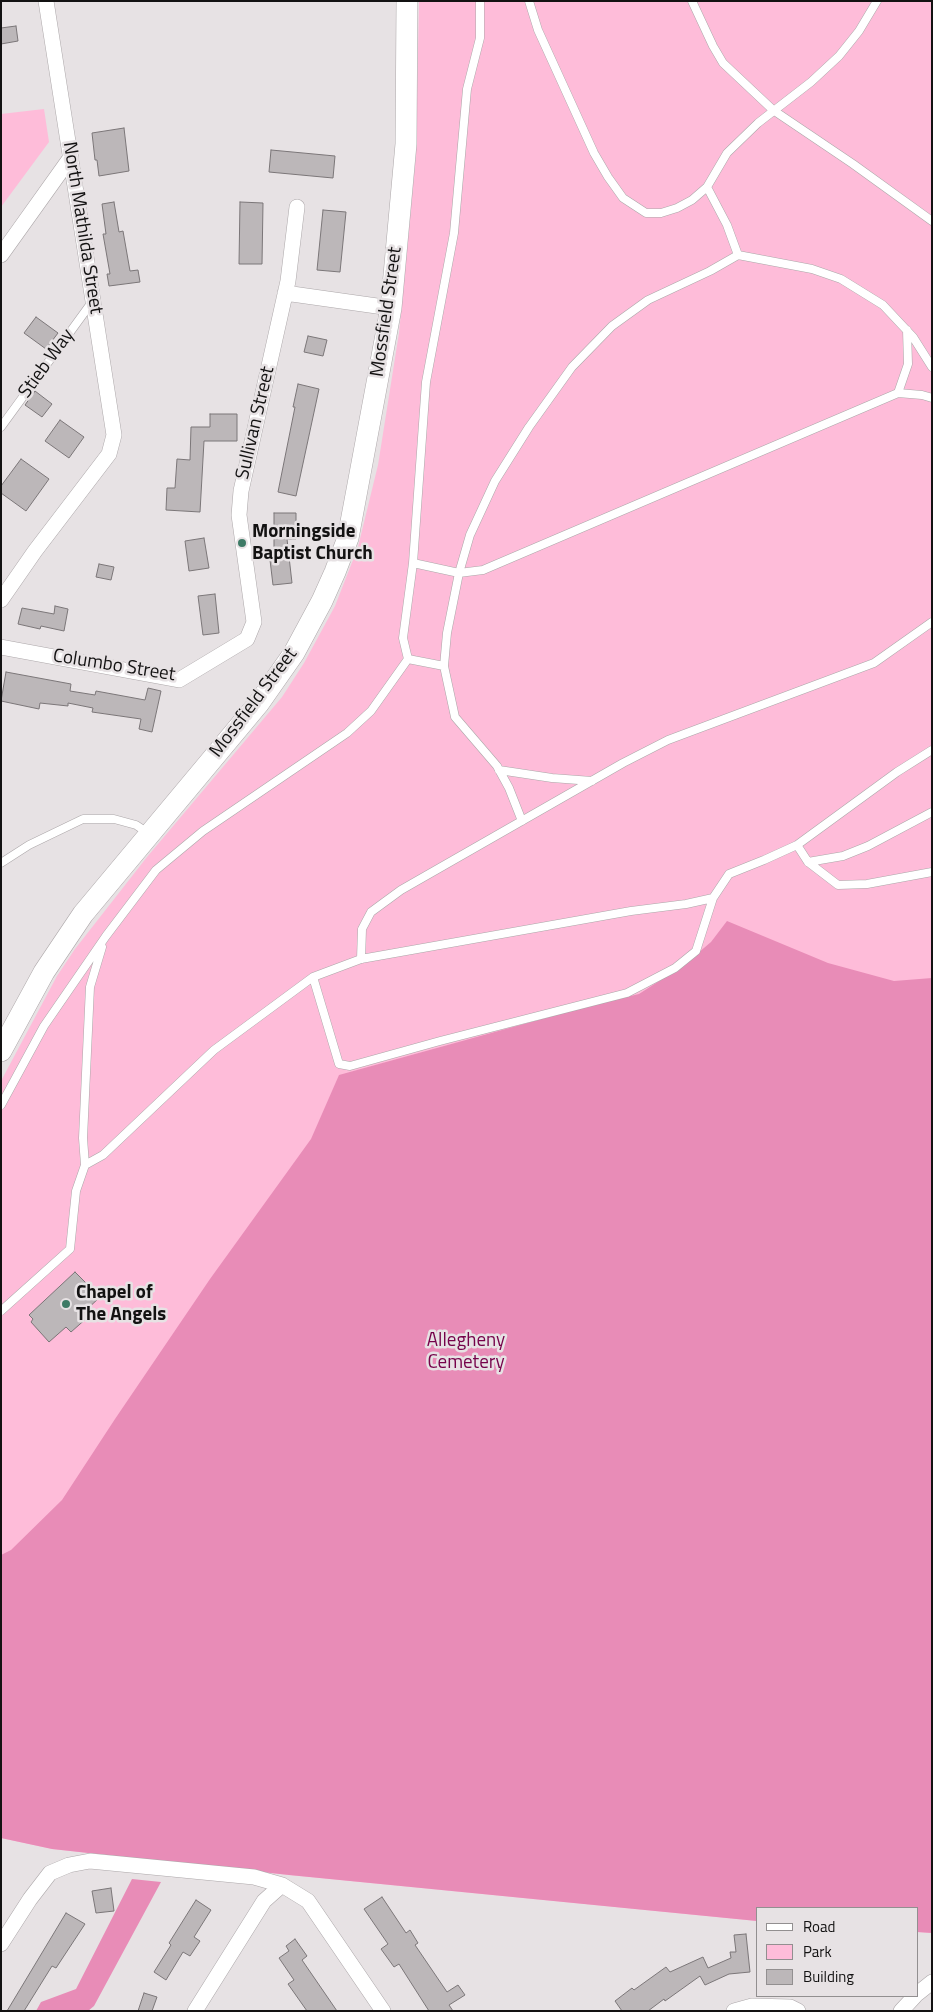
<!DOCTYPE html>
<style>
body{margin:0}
#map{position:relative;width:933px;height:2012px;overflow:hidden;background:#e7e2e4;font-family:"Titillium Web",sans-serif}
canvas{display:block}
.frame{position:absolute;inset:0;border:2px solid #131212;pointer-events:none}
.legend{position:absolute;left:756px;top:1907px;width:162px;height:90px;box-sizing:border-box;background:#e7e2e4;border:1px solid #928f90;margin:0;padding:6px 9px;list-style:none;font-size:15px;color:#131212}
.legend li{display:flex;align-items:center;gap:10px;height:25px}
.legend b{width:25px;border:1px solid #928f90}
</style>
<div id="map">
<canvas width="933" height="2012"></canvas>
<div class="frame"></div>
<ul class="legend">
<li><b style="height:6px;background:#fff"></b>Road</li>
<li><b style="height:14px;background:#febcd9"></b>Park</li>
<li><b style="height:14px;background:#bcb7b9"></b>Building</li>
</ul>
</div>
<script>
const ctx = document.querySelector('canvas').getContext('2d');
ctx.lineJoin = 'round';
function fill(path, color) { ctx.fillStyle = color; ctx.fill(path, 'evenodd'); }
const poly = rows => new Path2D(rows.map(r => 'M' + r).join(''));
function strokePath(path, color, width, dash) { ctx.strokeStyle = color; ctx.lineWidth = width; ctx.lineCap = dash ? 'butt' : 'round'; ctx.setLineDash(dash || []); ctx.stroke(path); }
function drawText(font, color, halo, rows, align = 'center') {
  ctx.font = font + ' "Titillium Web",sans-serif'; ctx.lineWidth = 5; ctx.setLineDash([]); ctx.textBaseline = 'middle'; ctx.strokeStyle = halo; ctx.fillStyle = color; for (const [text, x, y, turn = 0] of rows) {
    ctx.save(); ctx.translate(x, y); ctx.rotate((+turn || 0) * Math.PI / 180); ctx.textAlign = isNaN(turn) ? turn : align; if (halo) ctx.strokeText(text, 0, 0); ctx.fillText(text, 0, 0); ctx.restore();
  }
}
const green = poly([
 [419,1,932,1,932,1933,917,1932,917,1908,757,1908,757,1921,289,1875,52,1849,1,1838,1,1081,57,976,75,949,147,857,282,697,304,663,335,606,358,547,378,465,399,333,416,154],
 [44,109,49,142,1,207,1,114]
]);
const forest = poly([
 [727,921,828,963,894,981,932,978,932,1933,917,1932,917,1908,757,1908,757,1921,289,1875,52,1849,1,1838,1,1555,11,1550,62,1500,115,1419,210,1279,311,1139,339,1075,589,1006,639,994,684,965,711,942],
 [132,1879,161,1882,94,2006,88,2011,36,2011,41,2002,76,1989]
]);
const building = poly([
 [16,26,18,41,1,44,1,28,16,26],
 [124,128,129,171,99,176,97,160,95,160,92,133,124,128],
 [271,150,335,156,333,178,269,172,271,150],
 [114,202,119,232,123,231,130,271,138,270,140,282,109,286,107,274,110,274,103,234,106,234,102,204,114,202],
 [240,202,263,203,262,264,239,264,240,202],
 [323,210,346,212,340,272,317,270,323,210],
 [36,317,58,333,46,349,24,333,36,317],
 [308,336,327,340,323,356,304,352,308,336],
 [298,384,319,389,296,496,278,492,295,407,293,407,298,384],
 [35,391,52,404,42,417,25,405,35,391],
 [210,414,237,414,237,441,204,441,200,512,166,510,167,488,175,488,177,459,190,460,191,427,210,427,210,414],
 [60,420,84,437,69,458,45,441,60,420],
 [21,459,49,479,26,511,1,493,1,486,21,459],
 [274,513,296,513,296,539,287,539,292,583,273,585,270,560,274,559,274,513],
 [204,538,209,568,189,571,185,541,204,538],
 [99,564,114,567,111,580,96,577,99,564],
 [215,594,219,633,203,635,198,596,215,594],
 [55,606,68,609,64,631,41,626,40,629,18,624,22,608,54,614,55,606],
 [6,672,71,684,70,691,95,695,96,691,145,700,148,688,161,691,152,732,139,729,141,719,92,712,93,708,68,703,68,706,40,703,39,709,1,701,6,672],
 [75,1272,100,1297,84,1312,88,1317,71,1332,66,1327,49,1342,31,1322,33,1319,29,1315,75,1272],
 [111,1888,114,1911,96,1913,92,1891,111,1888],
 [382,1897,406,1933,410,1930,418,1943,415,1945,447,1992,458,1985,465,1995,449,2005,453,2011,429,2011,399,1964,394,1967,381,1949,388,1944,364,1909,382,1897],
 [196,1900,211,1910,194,1937,200,1941,190,1956,183,1952,166,1980,154,1972,171,1945,169,1943,196,1900],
 [66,1913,85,1924,56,1968,52,1966,24,2011,7,2011,66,1913],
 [746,1934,750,1972,729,1974,705,1985,700,1976,665,2001,664,1999,648,2011,622,2011,615,2001,632,1988,634,1990,666,1967,670,1972,703,1957,708,1968,731,1958,730,1952,736,1952,734,1935,746,1934],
 [295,1939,307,1956,302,1960,337,2011,307,2011,288,1984,294,1980,279,1958,289,1951,286,1946,295,1939],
 [144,1993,157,1997,152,2011,138,2011,144,1993]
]);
const lane = poly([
 [529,1,538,30,594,153,608,177,623,198,646,213,661,213,677,208,692,200,707,187],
 [692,1,713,46,723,63,773,110,853,164,932,221],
 [738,255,727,225,707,187,727,153,758,123,811,82,839,56,859,31,877,1],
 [898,393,908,364,907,330],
 [1,427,92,302],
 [413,563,426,382,454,233,467,89,480,38,480,1],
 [408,659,444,666],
 [499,770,552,778,592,781],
 [522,821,509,788,497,766,455,717,444,666,447,633,459,573,470,535,495,481,529,427,572,367,612,326,648,300,710,271,738,255,812,269,841,279,883,305,913,337,932,367],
 [797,845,808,862,838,885,867,884,932,872],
 [808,862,843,856,868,846,932,812],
 [1,863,29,845,83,819,114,819,136,825,148,833],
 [361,959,362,929,371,912,401,890,623,763,668,740,874,663,932,622],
 [313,977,339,1064,350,1066,440,1041,627,993,675,968,696,951,713,898],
 [1,1105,44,1026,106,936,156,870,203,831,347,733,371,711,408,659,403,638,413,563,459,573,483,570,898,393,922,395,932,398],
 [85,1165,83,1138,90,987,102,947],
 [1,1311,70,1249,76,1191,85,1165,103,1155,214,1050,313,977,361,959,631,911,686,904,713,898,729,874,764,860,797,845,897,772,932,750]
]);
const street = poly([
 [1,255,71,157],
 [285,293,391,308],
 [1,600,35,551,109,454,114,435,46,1],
 [1,647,179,680,247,639,254,622,239,515,241,491,288,281,297,207],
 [1,1944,30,1899,50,1873,69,1865,90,1861,254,1877,282,1885,308,1901,383,2011],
 [917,1994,932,1982],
 [195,2011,264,1901,282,1885],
 [734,2011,752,2006,790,2007,798,2011],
 [901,2011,915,1996]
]);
const secondary = poly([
 [1,1051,44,972,83,914,259,703,294,653,322,601,335,572,348,538,391,308,406,144,407,1]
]);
const markers = [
 [242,543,5,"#3e7b66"],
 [66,1304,5,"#3e7b66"]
];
const streetNames = [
 ["North Mathilda Street",82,228,81],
 ["Mossfield Street",387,312,-82],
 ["Stieb Way",47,364,-54],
 ["Sullivan Street",256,423,-77],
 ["Columbo Street",114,666,9],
 ["Mossfield Street",254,703,-53]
];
const poiNames = [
 ["Morningside",252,532],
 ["Baptist Church",252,554],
 ["Chapel of",76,1293],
 ["The Angels",76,1315]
];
const parkNames = [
 ["Allegheny",466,1341],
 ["Cemetery",466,1363]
];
fill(green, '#febcd9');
fill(forest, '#e88cb7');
fill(building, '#bcb7b9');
strokePath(building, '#7b7678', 1);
strokePath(lane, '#aca7a9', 9);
strokePath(street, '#aca7a9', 16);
strokePath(secondary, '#aca7a9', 22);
strokePath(lane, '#fff', 8);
strokePath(street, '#fff', 15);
strokePath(secondary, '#fff', 21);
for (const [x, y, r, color] of markers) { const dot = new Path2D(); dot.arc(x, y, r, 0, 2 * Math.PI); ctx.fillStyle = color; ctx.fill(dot); strokePath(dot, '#e7e2e4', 2); }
drawText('19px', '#131212', '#e7e2e4', streetNames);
drawText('bold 19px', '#131212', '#e7e2e4', poiNames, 'left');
drawText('19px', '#75024a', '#e7e2e4', parkNames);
</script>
